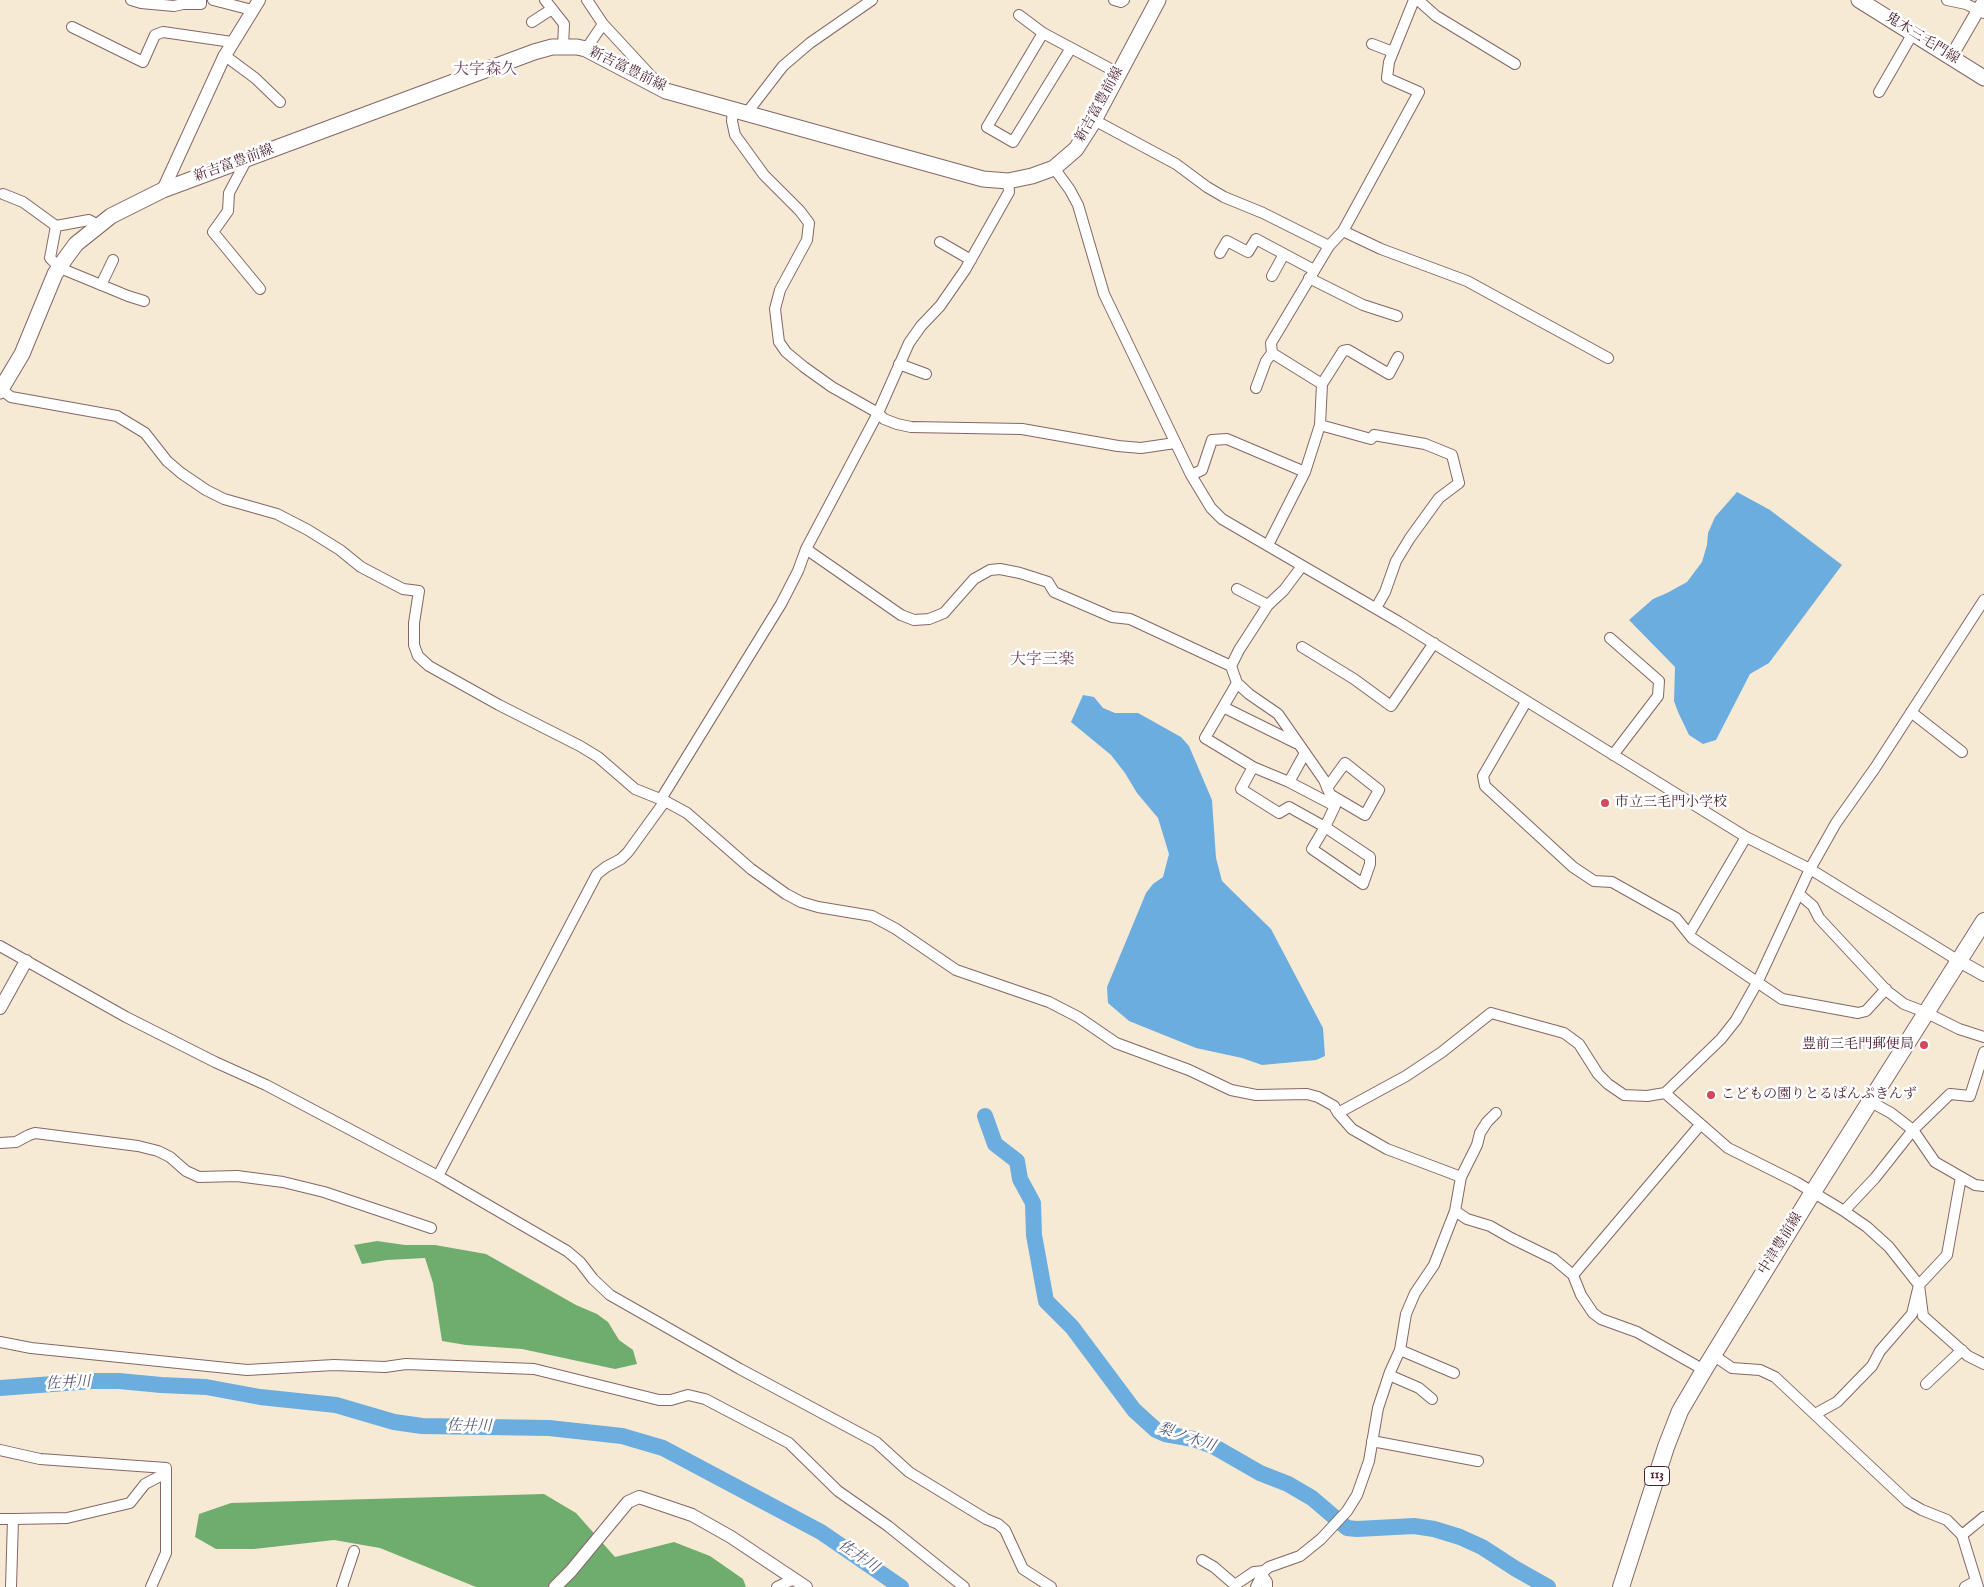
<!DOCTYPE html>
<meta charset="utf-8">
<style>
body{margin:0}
canvas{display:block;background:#f6ead5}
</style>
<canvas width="1984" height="1587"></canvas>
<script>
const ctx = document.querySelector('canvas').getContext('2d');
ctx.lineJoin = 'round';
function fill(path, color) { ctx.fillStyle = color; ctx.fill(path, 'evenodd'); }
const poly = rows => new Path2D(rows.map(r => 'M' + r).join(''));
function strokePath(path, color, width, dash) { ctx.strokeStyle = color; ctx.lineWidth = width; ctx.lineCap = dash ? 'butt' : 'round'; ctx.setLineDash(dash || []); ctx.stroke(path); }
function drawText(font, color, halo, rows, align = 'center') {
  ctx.font = font + ' "IM FELL English","Noto Serif JP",serif'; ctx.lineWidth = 5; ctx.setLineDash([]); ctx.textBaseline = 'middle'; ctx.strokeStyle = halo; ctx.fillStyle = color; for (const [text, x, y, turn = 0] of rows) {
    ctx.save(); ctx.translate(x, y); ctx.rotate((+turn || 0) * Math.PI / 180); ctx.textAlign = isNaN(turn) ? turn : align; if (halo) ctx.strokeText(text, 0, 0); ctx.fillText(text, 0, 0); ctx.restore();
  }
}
const forest = poly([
 [377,1241,405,1245,435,1245,486,1254,576,1305,597,1314,608,1322,619,1340,633,1350,637,1364,615,1369,522,1349,466,1345,442,1341,433,1283,425,1258,387,1260,362,1264,354,1245],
 [544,1494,576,1513,615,1557,674,1542,710,1556,743,1579,746,1587,476,1587,380,1548,334,1540,254,1549,216,1549,195,1537,199,1514,231,1503]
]);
const water = poly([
 [1737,492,1770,510,1842,565,1769,663,1750,674,1716,740,1703,744,1689,735,1678,712,1674,701,1675,667,1629,620,1653,599,1667,593,1687,582,1702,562,1707,545,1708,533,1715,517],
 [1083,695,1094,697,1103,708,1115,713,1138,713,1181,737,1189,746,1212,800,1216,858,1222,881,1271,929,1323,1028,1325,1056,1316,1060,1262,1065,1242,1058,1196,1048,1129,1021,1108,1003,1107,987,1146,893,1153,884,1163,877,1169,854,1158,818,1137,793,1125,773,1111,755,1071,722]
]);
const river = poly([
 [985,1116,995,1144,1017,1161,1020,1179,1033,1203,1034,1235,1046,1301,1072,1327,1134,1410,1156,1430,1165,1434,1193,1439,1213,1446,1260,1473,1288,1484,1312,1498,1347,1528,1357,1529,1414,1526,1434,1529,1460,1537,1482,1547,1516,1569,1548,1587],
 [0,1388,92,1381,119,1381,161,1385,206,1387,260,1397,336,1405,394,1422,422,1426,549,1428,622,1436,663,1448,821,1532,901,1587]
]);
const minor = poly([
 [131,0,141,3,174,6,183,4,201,4,201,0],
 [213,0,252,10],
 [545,0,564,24,563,47],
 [1114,0,1121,2,1124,0],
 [1418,0,1436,16,1515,64],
 [1947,0,1966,4,1984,13],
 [1019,15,1043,33,1118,73],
 [532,22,552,9],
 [603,24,652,77,655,83],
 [72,27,143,62,155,35,163,32,232,42],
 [1043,33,987,127,1013,142,1071,48],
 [1372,44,1393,52],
 [586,49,603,24,587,0],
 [224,55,255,78,280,102],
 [1879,92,1913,33],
 [733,110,732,121,735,135,764,175,800,211,809,223,807,240,780,290,775,309,779,342,786,352,804,367,832,387,878,413,884,419,897,424,911,427,1022,429,1118,446,1141,448,1175,443],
 [746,114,783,66,810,43,872,0],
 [1094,120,1176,164,1207,187,1224,197,1263,213,1329,246,1343,231,1419,92,1387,78,1389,62,1414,0],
 [247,159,229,193,228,211,213,232,260,289],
 [1054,168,1070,190,1078,205,1104,294,1191,475,1211,508,1222,519,1399,622,1746,837,1810,869,1959,961],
 [3,194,23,202,56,226],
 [98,225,89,220,56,226,50,258,60,268,128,296,144,301],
 [1343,231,1381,249,1467,281,1608,358],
 [940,242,971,260],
 [1220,253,1227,241,1248,252,1256,239,1314,270],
 [1272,276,1284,254],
 [1309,278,1363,305,1397,316],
 [101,285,113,260],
 [899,364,926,374],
 [1322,384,1272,353,1271,343,1329,246],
 [1256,388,1266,361,1272,353],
 [2,390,11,397,117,416,145,433,167,461,181,473,206,490,224,499,277,514,308,530,340,550,361,567,403,589,419,591,414,623,414,645,418,656,429,666,499,705,580,746,598,757,635,789,665,801,687,813,751,869,786,894,801,902,818,907,872,916,896,929,956,970,1049,1002,1078,1017,1116,1043,1189,1070,1231,1090,1256,1095,1307,1094,1318,1097,1334,1106,1338,1113,1352,1129,1387,1149,1461,1177,1455,1211,1434,1265,1415,1293,1406,1314,1400,1350,1390,1372,1378,1408,1369,1461,1357,1495,1347,1511,1321,1539,1300,1556,1269,1567,1264,1571,1256,1587],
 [1320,425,1371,439,1374,435,1425,444,1452,455,1459,483,1439,498,1410,538,1396,561,1385,592,1376,608],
 [1191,475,1202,470,1212,440,1227,439,1305,472],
 [1268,545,1305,472,1320,425,1322,384,1343,351,1348,350,1389,374,1398,357],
 [806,549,901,615,914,620,929,619,944,613,974,579,990,570,1000,569,1020,573,1048,582,1054,592,1112,617,1130,619,1231,666,1237,683,1249,694,1278,714,1324,780,1335,806,1325,827,1312,849,1363,884,1370,864,1370,857,1325,827,1289,807,1279,813,1241,789,1253,767],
 [1237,589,1268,605],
 [1610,638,1659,681,1658,696,1613,755],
 [1302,647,1354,679,1391,706,1434,643],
 [1231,666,1239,650,1268,605,1284,590,1302,566],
 [1237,683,1205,738,1253,767,1289,782,1335,806],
 [1526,702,1483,776,1485,786,1573,867,1594,881,1612,882,1676,918,1692,938,1782,999,1858,1013,1866,1011,1886,989],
 [1223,707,1296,743],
 [1911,712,1962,752],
 [1289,782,1305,753],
 [1327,788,1345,763,1379,790,1365,815,1331,795],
 [661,799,781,604,798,571,806,549,878,413,909,343,921,326,940,306,965,270,1009,192,1008,181],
 [1799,894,1813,906,1819,918,1887,991,1904,1004,1925,1012,1959,1029,1984,1037],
 [1689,934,1746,837],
 [0,946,126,1017,215,1062,266,1085,438,1176,567,1251,580,1262,593,1279,610,1295,740,1369,876,1442,909,1472,986,1519,998,1524,1005,1530,1023,1569,1051,1587],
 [1665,1093,1728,1148,1796,1182,1844,1211,1867,1227,1889,1247,1919,1285,1923,1316,1968,1356,1984,1364],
 [1871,1102,1891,1113,1913,1130,1935,1162,1975,1185,1984,1186],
 [1338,1113,1406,1076,1442,1052,1491,1013,1564,1033,1579,1044,1598,1074,1608,1084,1624,1095,1647,1096,1665,1093,1721,1039,1736,1020,1758,981,1810,869,1836,823,1875,768,1984,600],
 [0,1143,16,1142,29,1135,35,1133,138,1146,158,1151,170,1157,186,1171,199,1177,237,1176,283,1182,324,1192,431,1228],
 [438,1176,597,874,606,867,621,859,628,852,665,801],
 [1461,1177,1477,1145,1480,1133,1487,1122,1496,1113],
 [1455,1211,1467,1219,1490,1226,1511,1238,1554,1259,1573,1275,1581,1295,1593,1313,1601,1319,1637,1332,1704,1370],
 [1844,1211,1875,1178,1913,1130,1950,1094,1970,1096,1984,1052],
 [1573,1275,1700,1125],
 [0,1342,31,1348,247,1370,334,1365,385,1367,406,1364,534,1369,659,1400,671,1400,688,1395,705,1399,789,1443,838,1491,888,1526,964,1587],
 [1400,1350,1454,1373],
 [1713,1355,1732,1368,1760,1370,1775,1377,1908,1502,1922,1510,1947,1520,1962,1535,1978,1587],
 [1389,1375,1419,1388,1432,1399],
 [1926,1384,1962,1350],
 [1815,1414,1837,1402,1872,1366,1880,1351,1912,1314,1919,1285,1947,1255,1961,1177],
 [1372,1441,1478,1461],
 [0,1450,40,1459,166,1468,166,1553,151,1587],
 [0,1519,13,1519,11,1587],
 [13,1519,67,1518,130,1503,145,1484,166,1473],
 [1962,1535,1984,1517],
 [1202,1560,1214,1567,1235,1585,1254,1572,1264,1571],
 [1262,1575,1267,1582,1267,1587],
 [342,1587,354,1551],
 [777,1587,794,1579],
 [1965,1587,1976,1581]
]);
const tertiary = poly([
 [1951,57,1984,0],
 [163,190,224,57,259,0],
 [1959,961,1984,975],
 [0,1008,26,961],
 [555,1587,571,1571,628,1502,639,1497,692,1515,731,1537,806,1587]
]);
const secondary = poly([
 [1859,0,1984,78],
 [0,391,22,354,55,274,65,259,76,244,111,216,163,190,534,52,552,47,577,47,586,49,666,91,983,179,1008,181,1032,176,1054,168,1076,149,1092,124,1158,0]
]);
const primary = poly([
 [1621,1587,1666,1447,1680,1411,1704,1370,1813,1192,1984,921]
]);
const markers = [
 [1605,803,5,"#d1495b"],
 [1924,1045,5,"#d1495b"],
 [1711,1095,5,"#d1495b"]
];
const shields = [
 [1657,1476,25]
];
const shieldNames = [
 ["113",1657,1476]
];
const streetNames = [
 ["鬼木三毛門線",1922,39,32],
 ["新吉富豊前線",627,70,26],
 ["新吉富豊前線",1100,105,-61],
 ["新吉富豊前線",234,164,-20],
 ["中津豊前線",1781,1244,-58]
];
const poiNames = [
 ["市立三毛門小学校",1615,803],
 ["豊前三毛門郵便局",1914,1045,"right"],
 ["こどもの園りとるぱんぷきんず",1721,1095]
];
const waterNames = [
 ["佐井川",68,1384,-3],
 ["佐井川",469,1427,1],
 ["梨ノ木川",1186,1438,19],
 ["佐井川",858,1557,34]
];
const quarterNames = [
 ["大字森久",485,71],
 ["大字三楽",1042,661]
];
fill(forest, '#6ead6e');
fill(water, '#6cade0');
strokePath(river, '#6cade0', 16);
strokePath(minor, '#866666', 12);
strokePath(tertiary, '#866666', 14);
strokePath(secondary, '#866666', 17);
strokePath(primary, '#866666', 18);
strokePath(minor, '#fff', 10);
strokePath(tertiary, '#fff', 12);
strokePath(secondary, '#fff', 15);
strokePath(primary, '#fff', 16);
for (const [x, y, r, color] of markers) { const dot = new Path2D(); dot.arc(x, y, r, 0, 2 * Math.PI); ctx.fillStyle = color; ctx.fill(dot); strokePath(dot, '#fff', 2); }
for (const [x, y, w] of shields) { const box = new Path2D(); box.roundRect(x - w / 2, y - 9.5, w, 19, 4); ctx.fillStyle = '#fff'; ctx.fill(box); strokePath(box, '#4a1f2b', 1); }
drawText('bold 12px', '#4a1f2b', null, shieldNames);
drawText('14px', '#4a1f2b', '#fff', streetNames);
drawText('14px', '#4a1f2b', '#fff', poiNames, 'left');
drawText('italic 15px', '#585873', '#fff', waterNames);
drawText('16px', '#774760', '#fff', quarterNames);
</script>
